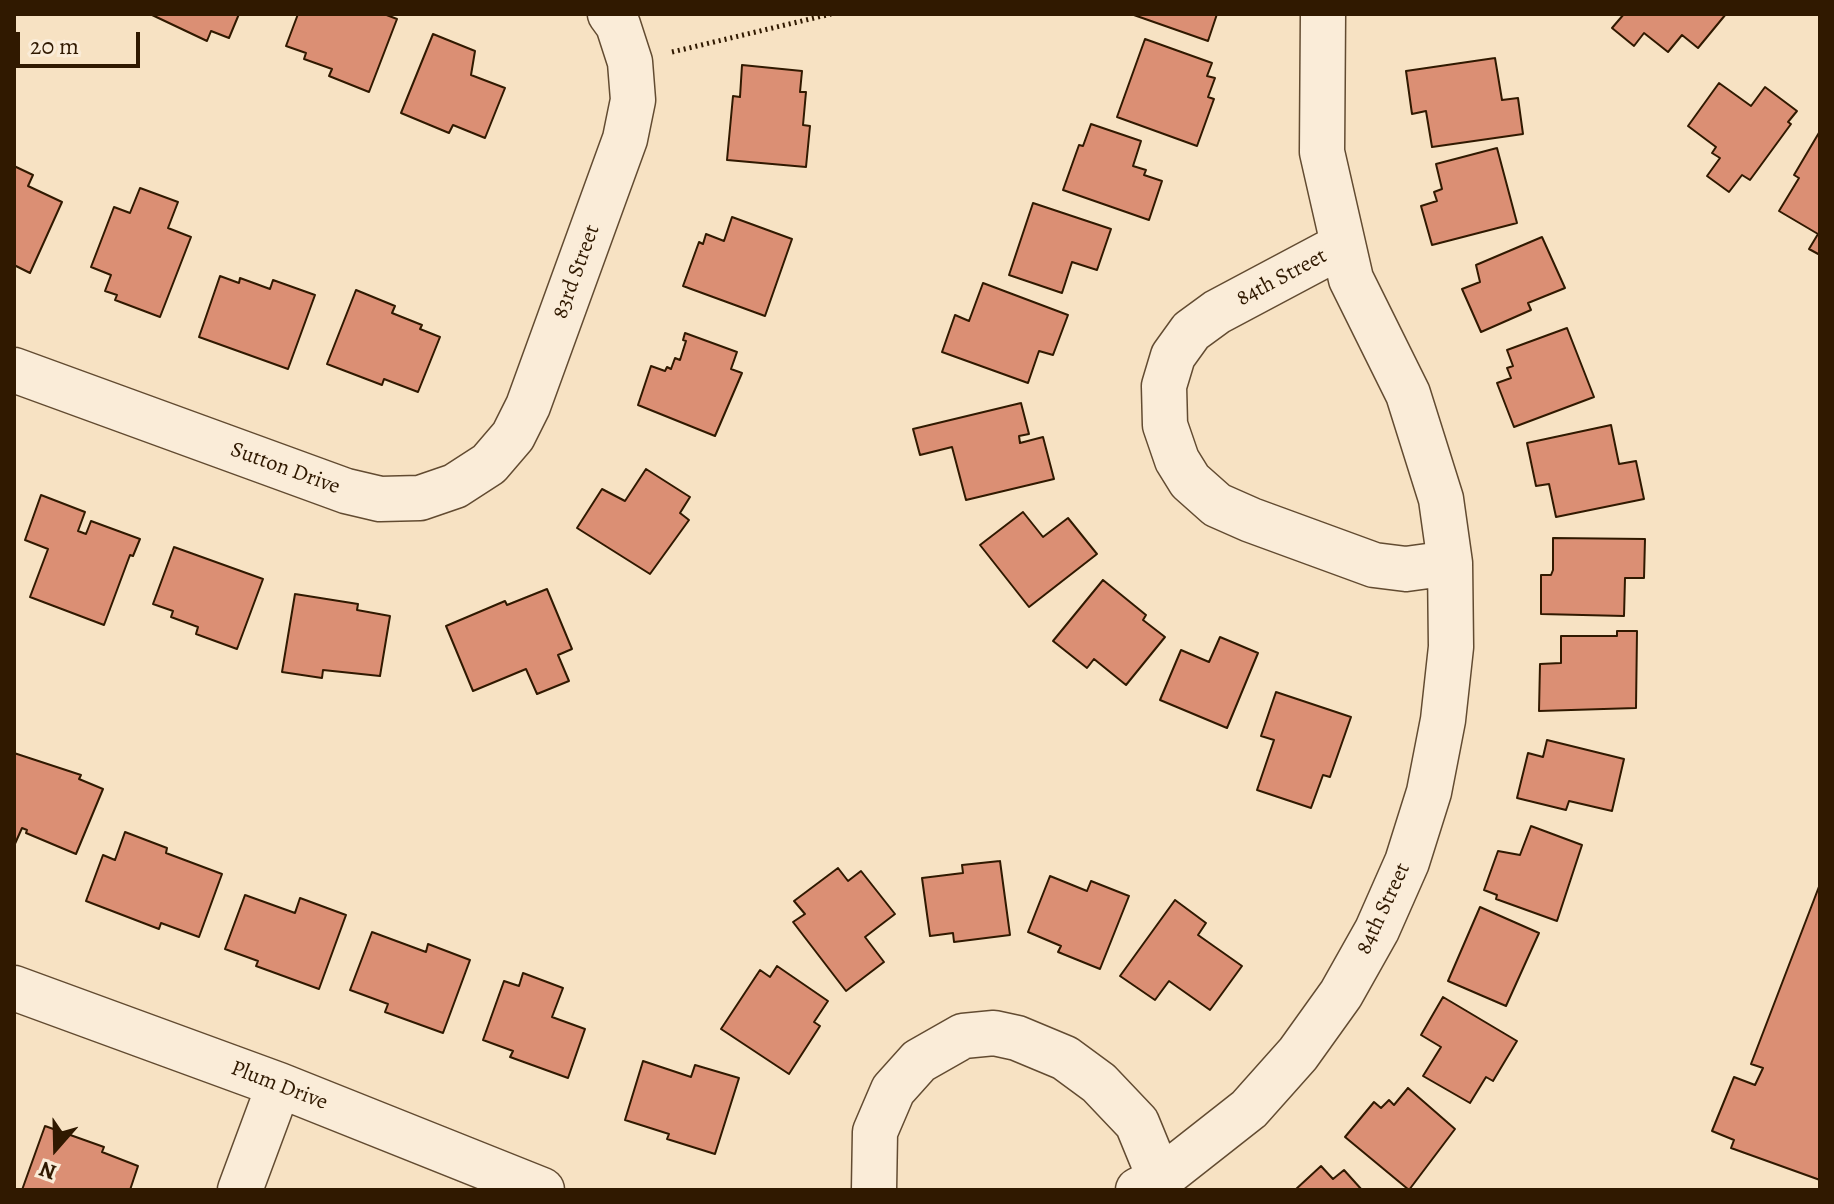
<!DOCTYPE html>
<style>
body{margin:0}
#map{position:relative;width:1834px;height:1204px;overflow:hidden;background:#f7e2c3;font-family:Alegreya,serif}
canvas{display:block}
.frame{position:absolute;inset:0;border:16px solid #301900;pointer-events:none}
.north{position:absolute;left:16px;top:1108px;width:80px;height:80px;-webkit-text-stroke:6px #faecd8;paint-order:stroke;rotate:200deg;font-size:22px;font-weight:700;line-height:32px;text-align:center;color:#301900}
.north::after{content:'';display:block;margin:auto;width:28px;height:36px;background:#301900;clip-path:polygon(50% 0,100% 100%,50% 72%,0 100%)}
.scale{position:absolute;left:16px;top:32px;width:124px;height:36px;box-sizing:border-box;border:4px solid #301900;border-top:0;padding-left:10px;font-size:24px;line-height:28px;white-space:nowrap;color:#301900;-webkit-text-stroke:6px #faecd8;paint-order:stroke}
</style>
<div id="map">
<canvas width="1834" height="1204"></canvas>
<div class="frame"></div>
<div class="north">N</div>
<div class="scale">20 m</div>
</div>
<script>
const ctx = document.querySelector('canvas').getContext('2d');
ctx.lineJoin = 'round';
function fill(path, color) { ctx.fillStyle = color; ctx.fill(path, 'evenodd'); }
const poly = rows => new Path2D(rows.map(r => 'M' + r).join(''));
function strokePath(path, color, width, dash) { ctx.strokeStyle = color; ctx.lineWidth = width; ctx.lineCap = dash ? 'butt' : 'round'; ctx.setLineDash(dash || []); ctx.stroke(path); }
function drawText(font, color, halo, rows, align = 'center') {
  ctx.font = font + ' Alegreya,serif'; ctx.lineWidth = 6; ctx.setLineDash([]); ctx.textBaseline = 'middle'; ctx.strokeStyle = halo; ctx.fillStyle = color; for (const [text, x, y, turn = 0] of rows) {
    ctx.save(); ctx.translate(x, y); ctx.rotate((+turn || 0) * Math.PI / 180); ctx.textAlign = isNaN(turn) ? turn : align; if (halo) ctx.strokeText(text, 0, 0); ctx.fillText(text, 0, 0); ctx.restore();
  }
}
const building = poly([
 [150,14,239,14,229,38,211,31,207,41,150,14],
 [298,14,384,14,397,19,369,92,329,76,332,69,304,59,306,53,286,46,298,14],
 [1131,14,1217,14,1208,41,1131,14],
 [1624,14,1726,14,1698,48,1682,35,1668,52,1644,33,1634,46,1612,28,1624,14],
 [433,34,475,51,471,75,505,88,485,138,453,125,449,133,401,113,433,34],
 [1145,39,1212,63,1207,76,1215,78,1208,97,1214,99,1197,146,1117,117,1145,39],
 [1495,58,1502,100,1518,98,1523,134,1432,147,1426,111,1412,114,1406,71,1495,58],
 [742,65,802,71,800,92,806,92,803,125,810,126,806,167,727,160,733,96,740,97,742,65],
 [1719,83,1751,106,1765,87,1797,111,1788,122,1791,124,1750,180,1742,175,1729,192,1707,176,1720,158,1712,153,1716,147,1688,126,1719,83],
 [1091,124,1141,141,1133,166,1146,170,1144,175,1162,181,1149,220,1063,190,1079,145,1083,146,1091,124],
 [1820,131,1820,255,1809,249,1818,234,1779,211,1799,178,1794,175,1820,131],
 [1497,148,1517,223,1432,245,1421,206,1437,201,1434,192,1442,189,1436,164,1497,148],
 [14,166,33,175,28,186,62,202,30,273,14,265,14,166],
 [140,188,178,202,168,228,191,237,160,317,115,300,117,295,105,291,111,275,91,267,114,207,130,213,140,188],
 [1033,203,1111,229,1097,270,1072,262,1062,293,1009,275,1033,203],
 [732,217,792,239,765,316,683,286,699,242,703,244,706,234,724,241,732,217],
 [1542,237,1565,288,1528,303,1531,310,1481,332,1462,289,1480,282,1476,265,1542,237],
 [220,276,239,283,240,278,270,289,273,280,315,295,288,369,199,337,220,276],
 [983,283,1068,315,1053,355,1039,351,1028,383,942,352,955,315,969,321,983,283],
 [356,290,395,306,392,313,422,325,420,329,440,337,418,392,384,379,382,385,327,364,356,290],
 [1567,328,1594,397,1514,427,1497,383,1511,378,1507,368,1513,366,1507,350,1567,328],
 [685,333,737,352,731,369,742,373,715,436,638,405,651,366,665,371,667,367,671,369,675,358,680,360,686,341,683,340,685,333],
 [1021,403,1029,434,1019,436,1020,443,1043,437,1054,479,966,500,952,447,920,455,913,429,1021,403],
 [1611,425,1619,464,1636,461,1644,499,1556,517,1549,484,1536,486,1527,443,1611,425],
 [646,469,690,497,680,513,689,520,650,574,577,528,602,489,625,501,646,469],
 [41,495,85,512,78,531,86,534,91,521,140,539,133,556,130,555,104,625,30,597,48,549,25,540,41,495],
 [1023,512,1043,537,1068,518,1097,554,1029,607,980,545,1023,512],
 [1553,538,1645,539,1644,578,1625,578,1624,616,1541,614,1541,575,1551,575,1553,570,1553,538],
 [174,547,263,579,237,649,196,634,198,627,171,617,173,611,153,604,174,547],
 [1103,580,1146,615,1143,620,1165,637,1126,685,1094,659,1087,668,1053,641,1103,580],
 [547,589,572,649,558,655,569,681,537,694,526,669,473,691,446,626,505,601,507,605,547,589],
 [295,594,358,604,357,610,390,616,380,676,323,670,322,678,282,672,295,594],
 [1617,631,1637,631,1636,708,1539,711,1540,664,1561,663,1561,636,1617,636,1617,631],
 [1220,637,1258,653,1227,728,1160,700,1181,650,1209,662,1220,637],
 [1276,692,1351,717,1330,777,1323,775,1311,808,1257,790,1274,740,1261,736,1276,692],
 [1547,740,1624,759,1612,811,1569,801,1566,810,1517,798,1528,753,1543,757,1547,740],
 [14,753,81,775,79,779,103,789,76,854,26,833,27,830,22,828,14,846,14,753],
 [1531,826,1582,845,1557,921,1496,899,1497,895,1484,890,1498,851,1520,855,1531,826],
 [125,832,167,848,166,853,222,874,199,937,161,923,159,929,86,901,103,855,115,860,125,832],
 [1000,861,1010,935,954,942,953,933,930,936,922,878,963,873,962,865,1000,861],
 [838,868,848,881,861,871,895,914,865,937,884,962,846,991,793,922,805,914,794,901,838,868],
 [1050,876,1087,891,1091,881,1129,896,1100,969,1058,952,1061,946,1028,932,1050,876],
 [1820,884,1820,1180,1731,1148,1734,1140,1712,1131,1734,1077,1755,1085,1763,1068,1751,1064,1820,884],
 [245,895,295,913,300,898,346,915,319,989,256,966,258,961,225,949,245,895],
 [1175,900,1206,923,1198,935,1242,966,1210,1010,1169,981,1155,1000,1120,976,1175,900],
 [1480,907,1539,933,1506,1006,1448,981,1480,907],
 [372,932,426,952,428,944,470,960,443,1033,385,1012,388,1004,350,990,372,932],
 [777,966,828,1001,814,1022,820,1026,789,1074,721,1029,760,970,770,977,777,966],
 [523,973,563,988,552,1017,585,1029,568,1078,510,1057,513,1051,483,1040,504,981,519,986,523,973],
 [1443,997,1517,1041,1493,1081,1486,1077,1470,1103,1423,1076,1441,1047,1421,1035,1443,997],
 [643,1061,691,1077,695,1065,739,1078,715,1154,667,1139,669,1134,625,1120,643,1061],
 [1408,1088,1455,1129,1409,1190,1345,1137,1374,1102,1381,1108,1389,1100,1394,1105,1408,1088],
 [45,1126,104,1147,102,1152,138,1166,130,1190,22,1190,45,1126],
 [1321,1166,1333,1179,1344,1170,1362,1190,1295,1190,1321,1166]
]);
const path = poly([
 [672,52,831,14]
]);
const street = poly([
 [1343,245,1217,312,1191,331,1173,356,1164,386,1165,425,1177,460,1190,481,1217,505,1251,520,1374,565,1406,569,1450,563],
 [14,370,346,491,380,499,420,498,455,486,489,464,513,436,528,406,625,139,633,100,630,62,618,25,610,14],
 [14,988,279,1085,542,1190],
 [240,1190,279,1085],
 [874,1190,875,1132,893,1090,919,1061,963,1036,994,1033,1017,1038,1065,1058,1099,1083,1137,1123,1160,1179],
 [1138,1190,1160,1179,1249,1109,1298,1054,1341,994,1377,930,1407,862,1429,792,1443,720,1451,647,1450,563,1441,499,1408,394,1351,279,1322,152,1323,14]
]);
const streetNames = [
 ["83rd Street",577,272,-70],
 ["84th Street",1282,278,-28],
 ["Sutton Drive",285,469,20],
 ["84th Street",1384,909,-65],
 ["Plum Drive",279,1086,21]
];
fill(building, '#db8f74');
strokePath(building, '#301900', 2);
strokePath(street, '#624b31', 47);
strokePath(path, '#301900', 5, [2, 4]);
strokePath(street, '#faecd8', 44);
drawText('22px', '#301900', '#faecd8', streetNames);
</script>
